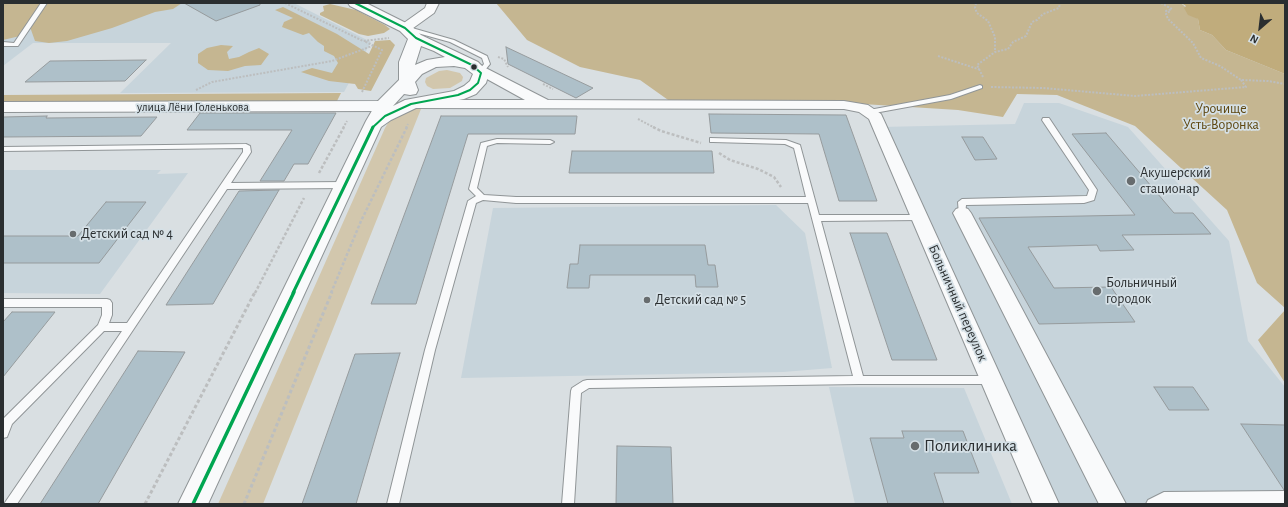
<!DOCTYPE html>
<meta charset="utf-8">
<style>
body{margin:0}
#map{position:relative;width:1288px;height:507px;overflow:hidden;background:#d9dfe2;font-family:"Alegreya Sans",sans-serif}
canvas{display:block}
.frame{position:absolute;inset:0;border:4px solid #2a2e30;pointer-events:none}
.north{position:absolute;left:1240px;top:8px;width:40px;height:40px;-webkit-text-stroke:3px #d5e0e6;paint-order:stroke;rotate:208deg;font-size:11px;font-weight:700;line-height:16px;text-align:center;color:#2a2e30}
.north::after{content:'';display:block;margin:auto;width:14px;height:18px;background:#2a2e30;clip-path:polygon(50% 0,100% 100%,50% 72%,0 100%)}
</style>
<div id="map">
<canvas width="1288" height="507"></canvas>
<div class="frame"></div>
<div class="north">N</div>
</div>
<script>
const ctx = document.querySelector('canvas').getContext('2d');
ctx.lineJoin = 'round';
function fill(path, color) { ctx.fillStyle = color; ctx.fill(path, 'evenodd'); }
const poly = rows => new Path2D(rows.map(r => 'M' + r).join(''));
function strokePath(path, color, width, dash) { ctx.strokeStyle = color; ctx.lineWidth = width; ctx.lineCap = dash ? 'butt' : 'round'; ctx.setLineDash(dash || []); ctx.stroke(path); }
function drawText(font, color, halo, rows, align = 'center') {
  ctx.font = font + ' "Alegreya Sans",sans-serif'; ctx.lineWidth = 3.5; ctx.setLineDash([]); ctx.textBaseline = 'middle'; ctx.strokeStyle = halo; ctx.fillStyle = color; for (const [text, x, y, turn = 0] of rows) {
    ctx.save(); ctx.translate(x, y); ctx.rotate((+turn || 0) * Math.PI / 180); ctx.textAlign = isNaN(turn) ? turn : align; if (halo) ctx.strokeText(text, 0, 0); ctx.fillText(text, 0, 0); ctx.restore();
  }
}
const built = poly([
 [3,3,294,3,371,42,344,92,120,93,171,43,33,43,3,66],
 [1024,103,1059,103,1128,127,1229,241,1248,341,1285,387,1285,504,1053,504,881,127,1015,124],
 [3,170,161,170,157,174,188,173,100,294,3,293],
 [776,205,805,233,832,368,783,372,461,378,493,208],
 [829,387,964,388,1012,504,855,504]
]);
const green = poly([
 [447,70,460,73,463,77,462,81,450,88,433,89,427,86,425,82,426,78,439,71],
 [409,109,421,109,263,504,218,504,385,128,391,118]
]);
const forest = poly([
 [3,3,52,3,53,4,61,3,182,3,173,9,155,12,112,28,67,41,49,43,35,41,30,27,20,36,3,40],
 [496,3,1181,3,1198,19,1200,30,1212,35,1226,50,1285,74,1285,308,1257,283,1227,210,1135,126,1057,95,1017,94,1003,117,958,110,815,101,671,102,640,80,580,67,527,40],
 [330,4,356,10,385,25,390,29,384,33,368,36,359,34,320,15,320,13,324,11,323,6],
 [283,7,337,34,369,54,375,41,390,40,395,45,371,91,358,89,355,84,329,81,301,72,312,68,332,73,338,63,334,56,324,51,324,46,318,42,309,33,303,35,282,27,284,22,293,18,275,10],
 [221,45,233,46,227,52,229,59,239,57,249,52,259,48,269,54,261,65,245,66,228,71,208,70,198,63,198,54,207,48],
 [341,93,337,101,3,103,3,95],
 [1285,310,1285,383,1258,340]
]);
const water = poly([
 [1181,3,1285,3,1285,74,1226,50,1212,35,1200,30,1198,19,1188,15,1184,8,1186,6]
]);
const building = poly([
 [184,3,260,3,260,5,216,21,184,3],
 [506,47,593,88,576,98,508,64,506,47],
 [146,60,125,81,25,82,50,61,146,60],
 [200,113,336,113,308,164,294,164,284,181,260,181,292,130,187,130,200,113],
 [709,114,846,115,877,201,839,201,819,134,711,133,709,114],
 [47,116,46,118,157,117,141,136,3,137,3,117,47,116],
 [441,116,577,116,575,134,468,134,416,304,371,304,441,116],
 [1106,133,1174,213,1193,213,1211,234,1122,235,1134,250,1100,251,1097,245,1028,247,1054,288,1111,287,1135,322,1039,324,979,218,1135,215,1072,134,1106,133],
 [962,137,983,137,997,159,975,160,962,137],
 [572,151,712,151,714,173,569,173,572,151],
 [279,190,213,304,166,305,239,191,279,190],
 [106,202,146,202,99,263,3,263,3,236,78,236,106,202],
 [850,233,887,233,937,360,892,360,850,233],
 [580,245,705,245,708,265,715,265,718,287,696,287,695,275,590,275,589,288,567,288,570,264,578,264,580,245],
 [12,312,55,312,3,377,3,322,12,312],
 [138,351,185,352,98,504,40,504,138,351],
 [400,353,356,504,302,504,355,354,400,353],
 [1154,387,1193,387,1209,410,1169,410,1154,387],
 [1241,424,1285,425,1285,490,1284,490,1241,424],
 [902,431,963,431,979,473,934,473,944,504,888,504,870,438,904,438,902,431],
 [617,446,671,447,673,504,616,504,617,446]
]);
const pathFar2 = poly([
 [285,3,363,41,389,38],
 [976,3,975,8,977,13,988,21,995,37,995,52],
 [1161,3,1172,9,1166,11,1169,12,1166,14,1168,19,1193,43,1201,58,1220,66,1241,80,1268,81,1285,84],
 [938,56,981,70],
 [498,57,504,59,508,67],
 [983,77,977,65,995,52,1008,49,1013,42,1026,36,1032,22,1037,20,1043,14,1059,8,1060,3],
 [543,84,553,89],
 [991,87,1043,88,1135,96,1246,87,1241,80],
 [196,90,212,82,332,61,372,46],
 [362,92,382,50,364,41],
 [638,119,655,128],
 [343,128,347,121],
 [406,128,408,124]
]);
const pathFar1 = poly([
 [653,127,661,131,701,143],
 [719,153,730,160,758,169,774,177,781,187],
 [319,173,344,127],
 [255,293,304,198],
 [331,293,361,221,407,127]
]);
const path = poly([
 [145,504,255,292],
 [244,504,332,292]
]);
const service = poly([
 [41,3,47,3,18,46,3,46,3,42,14,43,41,3],
 [405,26,454,40,487,56,490,64,485,70,483,78,480,80,477,78,479,70,484,64,482,58,450,42,403,29,403,27,405,26],
 [980,85,982,86,982,88,951,99,869,114,865,112,869,110,950,95,980,85],
 [1043,118,1049,118,1097,190,1094,200,1084,203,966,205,965,215,959,215,958,202,962,199,1087,196,1089,190,1042,120,1043,118],
 [710,138,786,140,800,145,819,215,923,215,924,217,923,219,920,220,821,221,863,376,991,376,995,377,996,380,995,383,991,384,859,384,589,388,581,393,574,504,562,504,571,391,572,388,583,381,587,380,853,376,808,203,516,203,483,200,476,203,435,350,399,504,387,504,425,350,468,201,476,196,469,189,481,143,497,139,550,140,554,142,550,144,497,143,487,146,477,188,484,195,516,197,806,197,794,148,785,144,713,142,710,142,710,138],
 [246,144,250,146,251,152,231,183,344,182,348,185,344,188,227,189,17,504,4,504,122,331,104,331,12,424,7,437,3,438,4,418,98,325,102,315,102,307,3,307,3,299,107,299,110,300,112,303,112,315,109,323,127,323,243,152,243,148,3,151,3,147,246,144],
 [1285,491,1285,503,1146,504,1148,500,1164,492,1285,491]
]);
const minor = poly([
 [427,3,439,3,434,13,409,31,401,31,399,28,401,25,425,8,427,3],
 [472,61,548,100,844,101,868,105,881,114,1059,504,1033,504,869,119,859,112,844,109,411,108,406,107,404,104,406,101,411,100,525,100,467,68,465,65,467,62,472,61],
 [962,207,968,209,971,213,1126,504,1099,504,953,213,956,209,962,207]
]);
const tertiary = poly([
 [383,101,389,102,392,106,389,110,383,111,3,112,3,102,383,101]
]);
const secondary = poly([
 [348,3,366,3,410,25,421,35,478,62,489,73,486,83,476,94,464,99,416,108,391,120,381,127,208,504,178,504,366,121,377,102,399,80,399,62,408,39,400,31,350,6,348,3],
 [421,46,434,51,445,57,427,60,415,65,421,46],
 [454,66,465,68,473,74,470,81,464,86,454,91,405,100,393,106,404,94,410,95,416,94,418,90,415,82,422,74,436,67,454,66]
]);
const bus1Far2 = poly([
 [355,3,405,28,416,38,472,65,481,73,478,83,470,90,458,95,411,104,385,116,372,128]
]);
const bus1Far1 = poly([
 [293,293,373,127]
]);
const bus1 = poly([
 [193,504,294,292]
]);
const markers = [
 [474,67,3.5,"#2a2e30"],
 [1131,181,5,"#676c6e"],
 [73,234,4,"#676c6e"],
 [1097,291,5,"#676c6e"],
 [647,300,4,"#676c6e"],
 [915,446,5,"#676c6e"]
];
const farStreetnames = [
 ["улица Лёни Голенькова",193,107]
];
const parkNames = [
 ["Урочище",1221,109],
 ["Усть-Воронка",1221,125]
];
const poiNames = [
 ["Акушерский",1140,173],
 ["стационар",1140,189],
 ["Детский сад № 4",81,234],
 ["Больничный",1106,283],
 ["городок",1106,299],
 ["Детский сад № 5",655,300]
];
const streetNames = [
 ["Больничный переулок",958,303,66]
];
const nearPoinames = [
 ["Поликлиника",924,446]
];
fill(built, '#c7d4db');
fill(green, '#d2c7ad');
fill(forest, '#c5b691');
fill(water, '#c0ac7c');
fill(building, '#aec0c9');
strokePath(building, '#969b9d', 1);
strokePath(service, '#909597', 2);
strokePath(minor, '#909597', 2);
strokePath(tertiary, '#909597', 2);
strokePath(secondary, '#909597', 2);
strokePath(pathFar2, '#bcbebf', 2, [2, 1.5]);
strokePath(pathFar1, '#bcbebf', 2.5, [3, 2]);
strokePath(path, '#bcbebf', 3, [3.5, 2.5]);
fill(service, '#f9fafb');
fill(minor, '#f9fafb');
fill(tertiary, '#f9fafb');
fill(secondary, '#f9fafb');
strokePath(bus1Far2, '#00a651', 2);
strokePath(bus1Far1, '#00a651', 3);
strokePath(bus1, '#00a651', 3.5);
for (const [x, y, r, color] of markers) { const dot = new Path2D(); dot.arc(x, y, r, 0, 2 * Math.PI); ctx.fillStyle = color; ctx.fill(dot); strokePath(dot, '#d5e0e6', 1.5); }
drawText('12px', '#2a2e30', '#d5e0e6', farStreetnames);
drawText('14px', '#5e4710', '#d5e0e6', parkNames);
drawText('14px', '#2a2e30', '#d5e0e6', poiNames, 'left');
drawText('14px', '#2a2e30', '#d5e0e6', streetNames);
drawText('17px', '#2a2e30', '#d5e0e6', nearPoinames, 'left');
</script>
